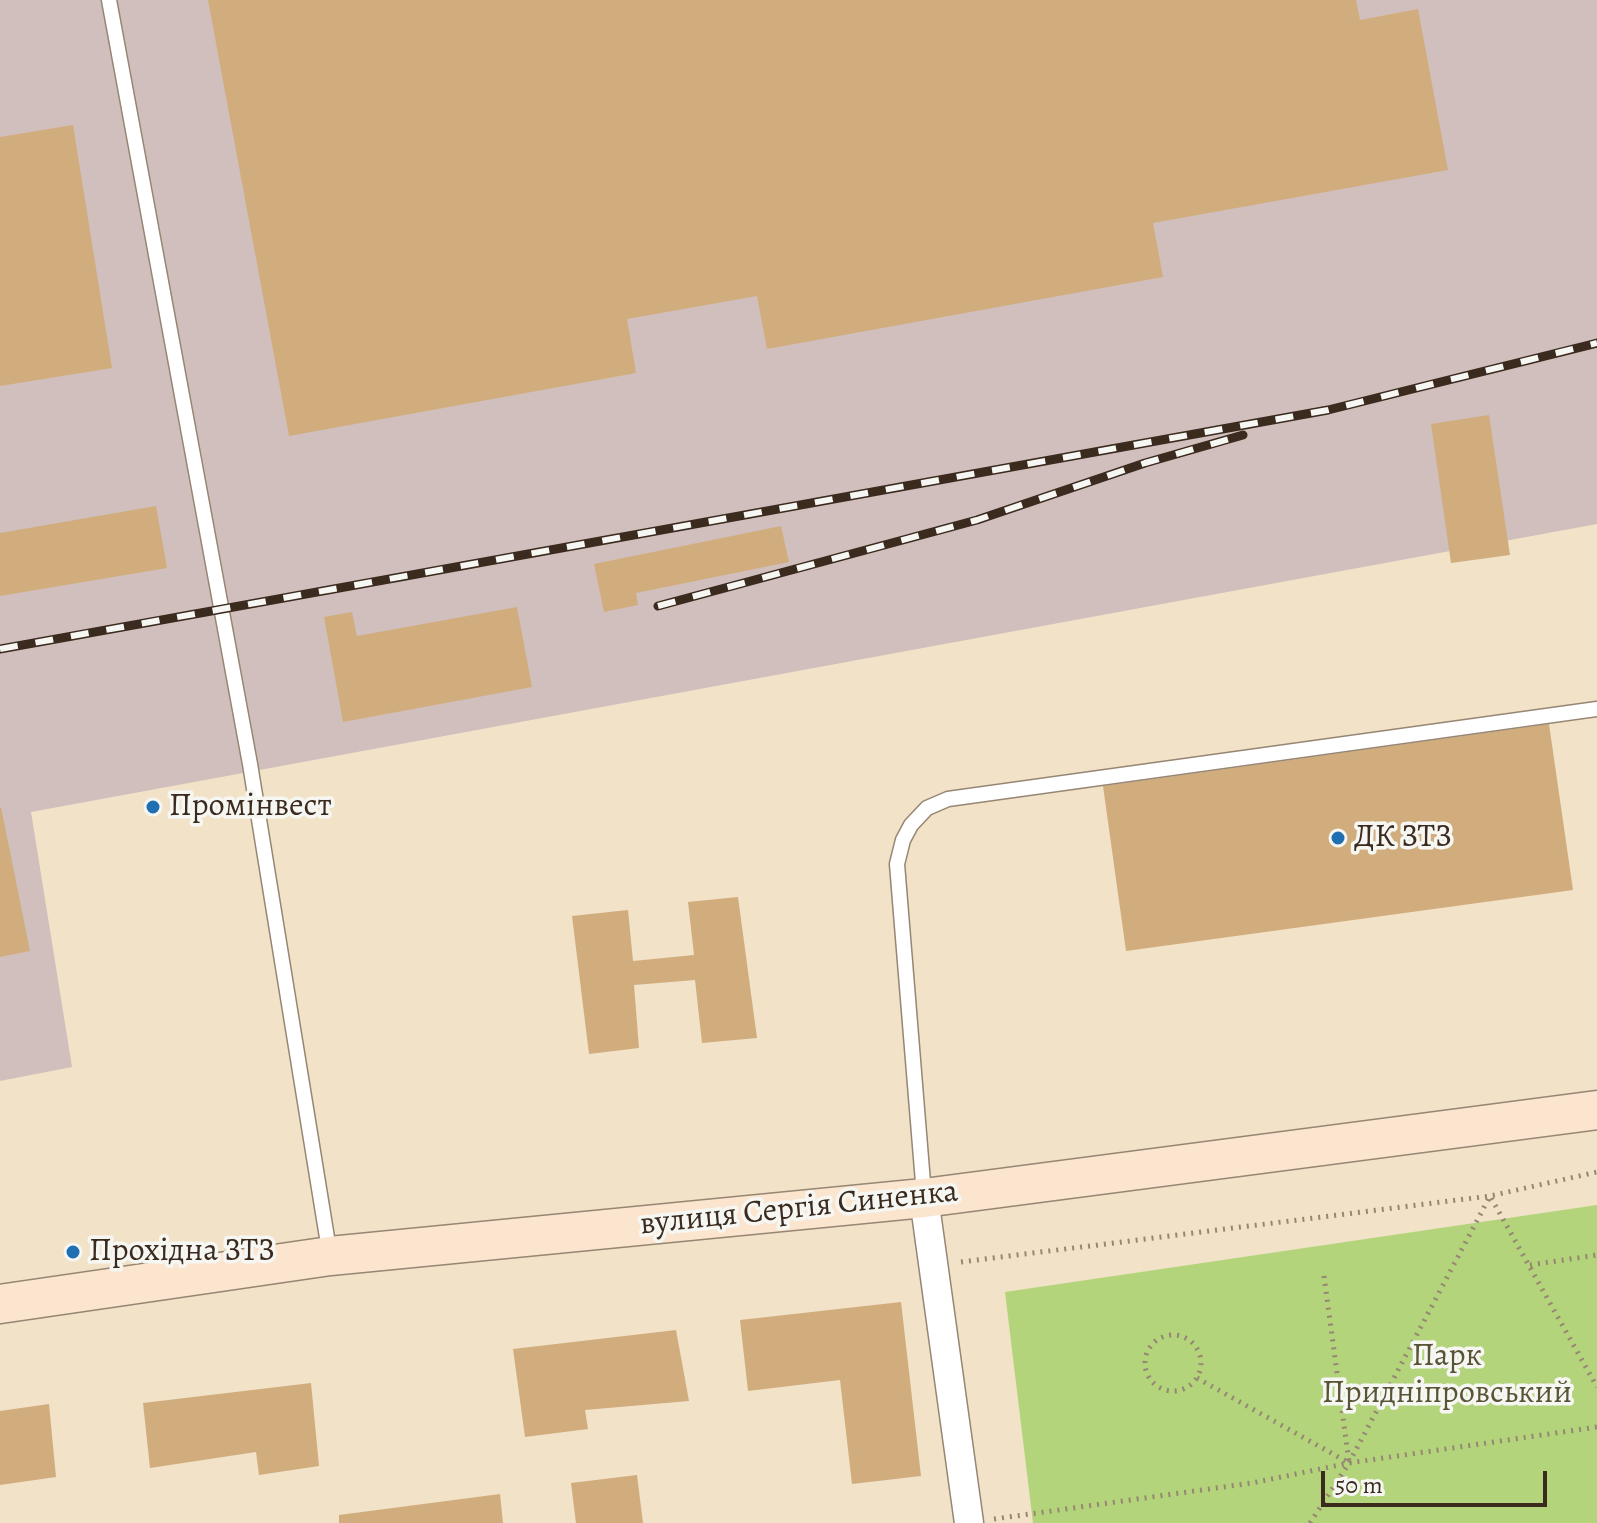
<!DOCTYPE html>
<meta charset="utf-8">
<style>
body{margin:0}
#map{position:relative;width:1597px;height:1523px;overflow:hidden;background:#f1e2c8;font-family:Alegreya,serif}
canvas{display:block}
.scale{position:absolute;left:1321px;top:1471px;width:226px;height:36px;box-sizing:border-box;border:4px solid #3b2a1e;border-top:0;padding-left:10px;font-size:24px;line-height:28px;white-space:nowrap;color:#3b2a1e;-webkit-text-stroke:6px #f6f6f2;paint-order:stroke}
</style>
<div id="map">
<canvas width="1597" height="1523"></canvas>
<div class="scale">50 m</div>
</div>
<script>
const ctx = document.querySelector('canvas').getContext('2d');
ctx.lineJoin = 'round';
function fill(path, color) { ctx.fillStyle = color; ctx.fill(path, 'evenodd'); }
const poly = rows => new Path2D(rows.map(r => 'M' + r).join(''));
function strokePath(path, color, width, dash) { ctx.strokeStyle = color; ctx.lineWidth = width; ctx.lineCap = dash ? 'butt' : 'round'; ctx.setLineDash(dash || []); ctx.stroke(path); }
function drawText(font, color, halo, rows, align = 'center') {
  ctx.font = font + ' Alegreya,serif'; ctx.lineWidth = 7; ctx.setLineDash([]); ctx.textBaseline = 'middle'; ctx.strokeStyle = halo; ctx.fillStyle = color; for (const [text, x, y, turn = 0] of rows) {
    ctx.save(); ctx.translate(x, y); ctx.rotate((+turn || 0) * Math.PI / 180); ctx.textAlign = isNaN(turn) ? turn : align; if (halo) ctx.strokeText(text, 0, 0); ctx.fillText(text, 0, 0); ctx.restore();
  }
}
const industrial = poly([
 [0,0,1597,0,1597,524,31,812,72,1067,0,1081]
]);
const green = poly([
 [1597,1205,1597,1523,1033,1523,1005,1292]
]);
const building = poly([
 [208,0,1356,0,1360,20,1418,9,1448,170,1153,223,1163,277,767,349,757,296,627,319,636,373,289,436],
 [73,125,112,368,0,386,0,137],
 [1489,415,1510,555,1451,563,1431,424],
 [156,506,167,568,0,596,0,533],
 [781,526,789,562,636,593,638,605,604,612,594,564],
 [517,607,532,687,343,722,324,617,352,612,357,636],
 [1549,724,1573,890,1126,951,1103,786],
 [1,807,30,951,0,957,0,808],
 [738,897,757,1038,702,1043,695,980,634,985,639,1048,589,1054,572,916,628,910,633,961,694,955,688,902],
 [901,1302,921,1476,852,1484,840,1380,748,1391,740,1320],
 [676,1330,689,1401,585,1410,588,1429,525,1437,513,1349],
 [311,1383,319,1466,259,1475,256,1452,150,1468,143,1403],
 [49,1404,56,1477,0,1485,0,1411],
 [637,1475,643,1523,576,1523,571,1483],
 [500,1494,503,1523,339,1523,339,1515]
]);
const path = poly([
 [961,1262,1490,1196,1597,1172],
 [1530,1265,1597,1255],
 [1324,1276,1349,1462],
 '1145 1363a28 28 0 1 1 56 0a28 28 0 1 1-56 0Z',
 [1197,1378,1349,1463],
 [994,1519,1252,1483,1349,1463,1597,1427],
 [1310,1523,1349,1463,1490,1196,1597,1387]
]);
const lane = poly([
 [109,0,250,764,330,1256],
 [924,1195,897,864,903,840,911,825,927,808,948,799,1597,709]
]);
const street = poly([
 [924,1198,969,1523]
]);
const secondary = poly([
 [0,1304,330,1256,924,1198,1597,1110]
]);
const rail = poly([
 [658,606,977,520,1145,463,1243,435],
 [0,649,1328,410,1597,343]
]);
const markers = [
 [153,807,8,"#1f6fb2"],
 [1338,838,8,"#1f6fb2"],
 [73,1252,8,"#1f6fb2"]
];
const poiNames = [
 ["Промінвест",169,807],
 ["ДК ЗТЗ",1354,838],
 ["Прохідна ЗТЗ",89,1252]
];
const streetNames = [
 ["вулиця Сергія Синенка",799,1209,-6]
];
const parkNames = [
 ["Парк",1447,1357],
 ["Придніпровський",1447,1394]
];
fill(industrial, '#d1bfbd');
fill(green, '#b3d47b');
fill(building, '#d1ad7e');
strokePath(lane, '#968673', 17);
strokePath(street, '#968673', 31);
strokePath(secondary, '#968673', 41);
strokePath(path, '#968673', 5, [2, 6]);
strokePath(lane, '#fff', 14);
strokePath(street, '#fff', 28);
strokePath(secondary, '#fbe5cf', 38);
strokePath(rail, '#3b2a1e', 9);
strokePath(rail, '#f6f6f2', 6, [18]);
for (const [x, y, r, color] of markers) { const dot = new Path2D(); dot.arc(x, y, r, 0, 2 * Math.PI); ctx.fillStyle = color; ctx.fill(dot); strokePath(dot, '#f6f6f2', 3); }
drawText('32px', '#3b2a1e', '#f6f6f2', poiNames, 'left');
drawText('32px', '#3b2a1e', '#f6f6f2', streetNames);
drawText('32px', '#595435', '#f6f6f2', parkNames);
</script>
